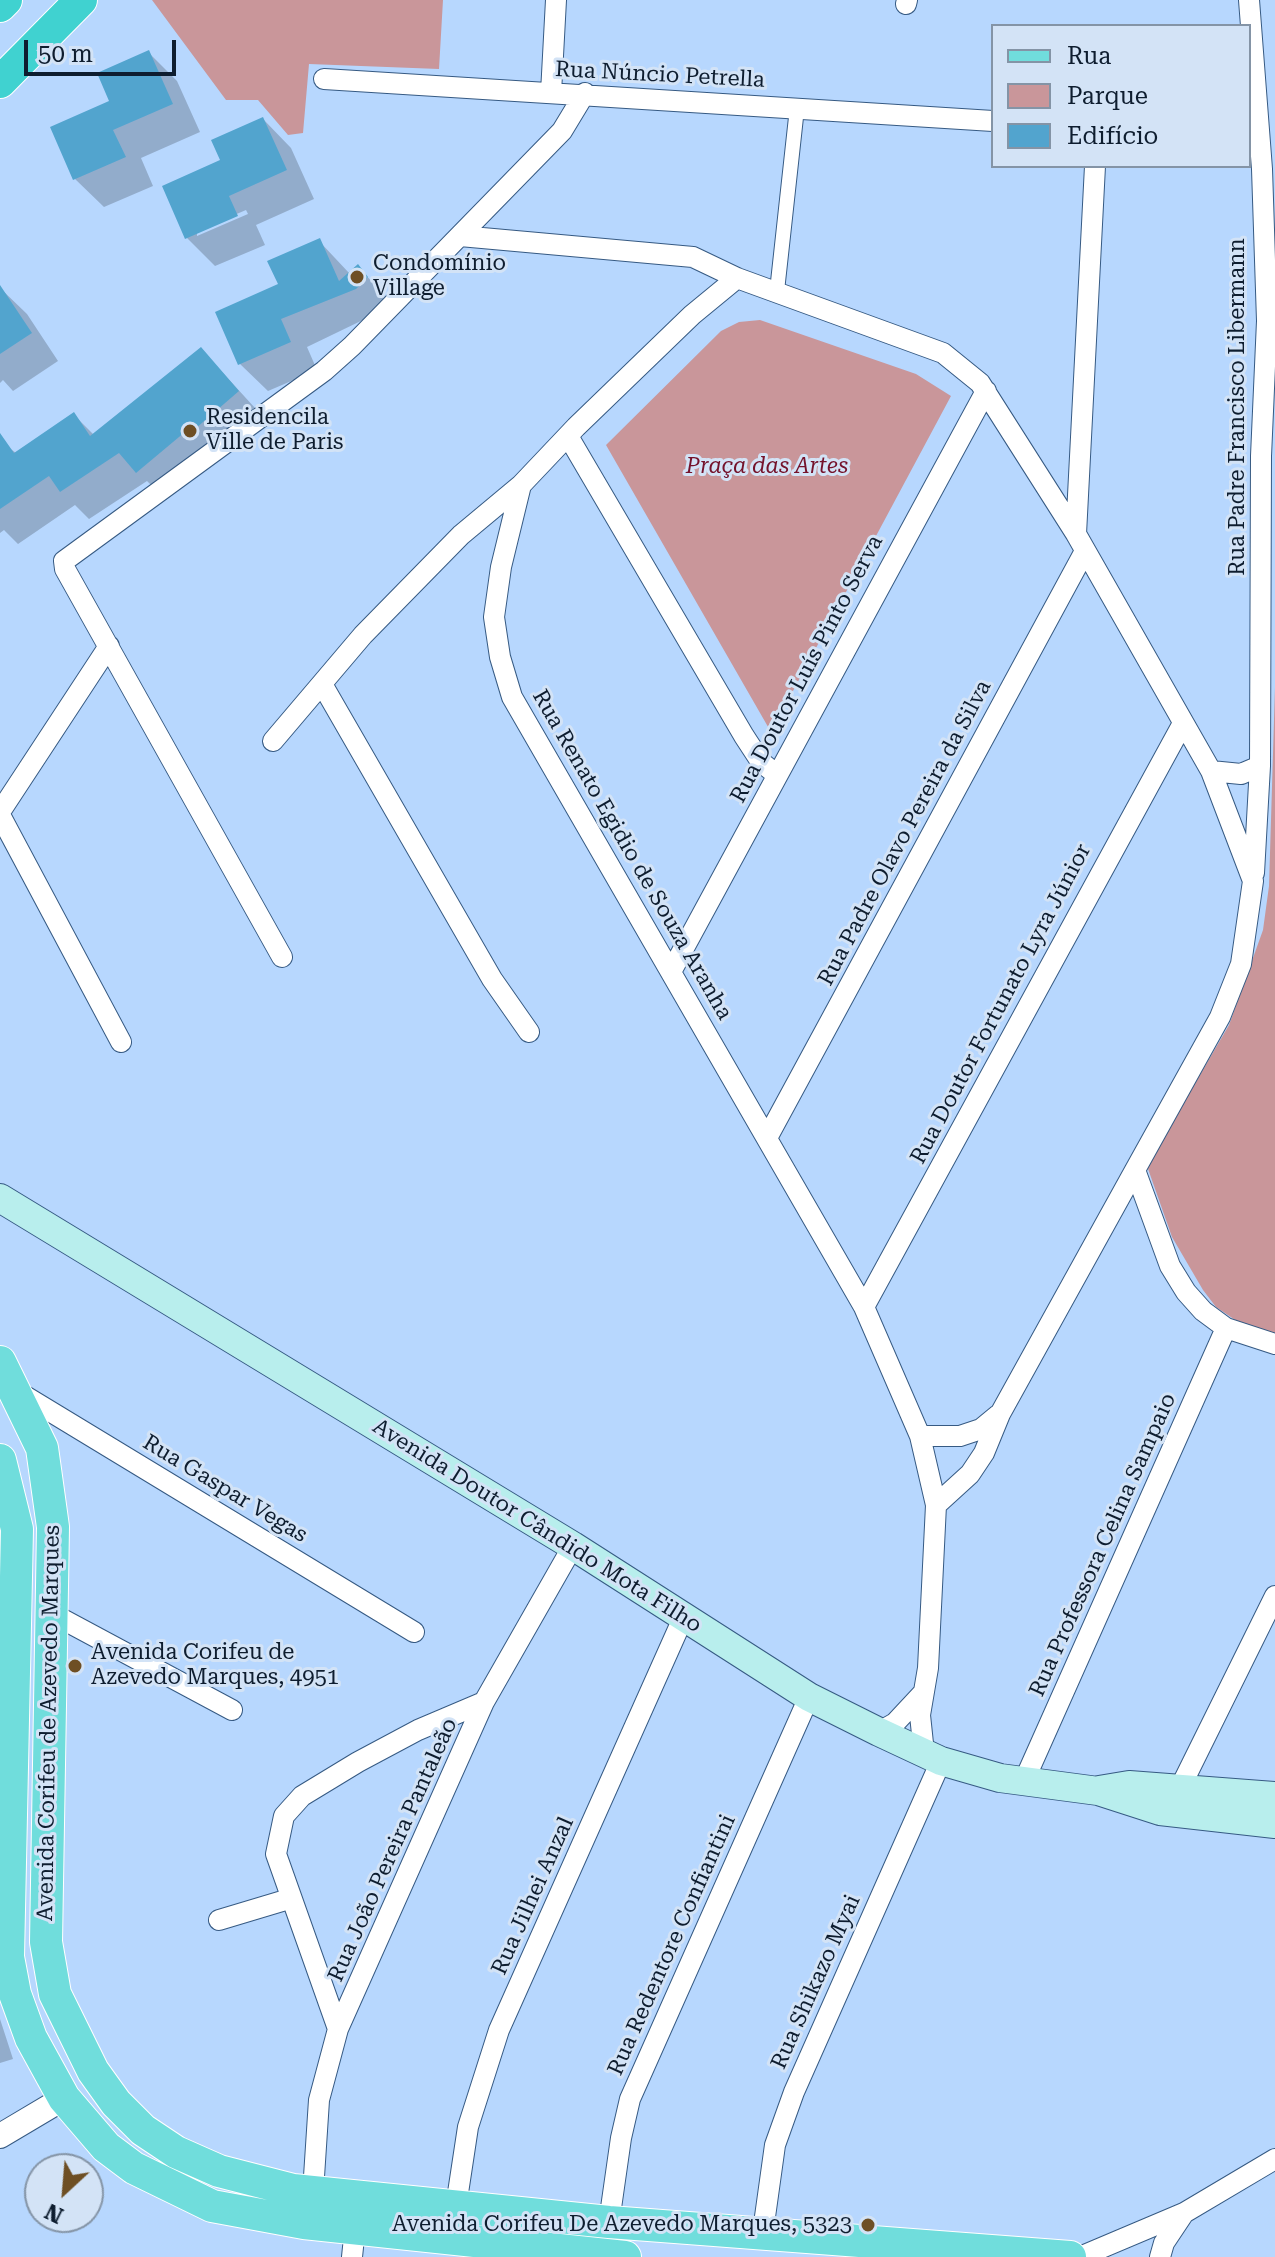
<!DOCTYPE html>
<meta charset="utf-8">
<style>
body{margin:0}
#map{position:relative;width:1275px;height:2257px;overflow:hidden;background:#b7d7fe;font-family:"Roboto Serif",serif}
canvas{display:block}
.legend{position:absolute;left:991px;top:24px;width:260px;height:144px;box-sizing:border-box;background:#d3e3f6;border:2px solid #8494a6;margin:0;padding:10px 14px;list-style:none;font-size:24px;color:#0e1d2f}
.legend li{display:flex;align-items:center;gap:16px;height:40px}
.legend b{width:40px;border:2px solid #8494a6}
.north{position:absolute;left:24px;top:2153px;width:80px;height:80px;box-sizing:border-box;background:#d3e3f6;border:2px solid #8494a6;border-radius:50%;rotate:206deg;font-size:22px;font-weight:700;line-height:32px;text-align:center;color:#0e1d2f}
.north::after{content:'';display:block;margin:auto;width:28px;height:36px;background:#6e4f24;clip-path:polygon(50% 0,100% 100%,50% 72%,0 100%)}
.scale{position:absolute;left:24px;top:40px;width:152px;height:36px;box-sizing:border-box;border:4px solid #0e1d2f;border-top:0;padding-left:10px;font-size:24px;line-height:28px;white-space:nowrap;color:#0e1d2f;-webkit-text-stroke:6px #d3e3f6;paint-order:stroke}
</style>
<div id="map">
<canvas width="1275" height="2257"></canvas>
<ul class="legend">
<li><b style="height:10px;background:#70dddc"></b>Rua</li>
<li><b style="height:22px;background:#c9969a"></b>Parque</li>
<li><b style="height:22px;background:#52a4ce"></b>Edifício</li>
</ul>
<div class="north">N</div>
<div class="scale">50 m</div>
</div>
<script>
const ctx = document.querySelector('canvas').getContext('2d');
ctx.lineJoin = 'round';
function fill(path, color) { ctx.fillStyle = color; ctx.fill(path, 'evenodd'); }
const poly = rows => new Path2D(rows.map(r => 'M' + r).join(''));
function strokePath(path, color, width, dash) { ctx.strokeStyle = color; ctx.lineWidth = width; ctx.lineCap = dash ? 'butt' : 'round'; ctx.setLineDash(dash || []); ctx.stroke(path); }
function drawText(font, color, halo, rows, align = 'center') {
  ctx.font = font + ' "Roboto Serif",serif'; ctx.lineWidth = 6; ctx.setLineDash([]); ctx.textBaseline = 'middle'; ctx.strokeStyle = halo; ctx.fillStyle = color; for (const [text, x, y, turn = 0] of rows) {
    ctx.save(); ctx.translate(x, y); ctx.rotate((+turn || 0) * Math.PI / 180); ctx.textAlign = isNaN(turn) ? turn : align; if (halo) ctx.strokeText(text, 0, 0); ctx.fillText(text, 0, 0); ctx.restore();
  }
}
const green = poly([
 [152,0,443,0,439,69,309,64,303,133,288,135,258,100,226,100],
 [760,320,916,374,951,396,771,732,606,445,721,331,739,322],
 [1275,687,1275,1335,1247,1328,1216,1307,1203,1290,1172,1237,1147,1166,1229,1025,1263,930,1269,886]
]);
const shadow = poly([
 [149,53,177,81,200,132,141,158,153,186,104,207,75,179],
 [263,119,291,148,314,199,256,225,265,245,215,266,187,238],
 [246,210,248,214,197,236,197,231],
 [319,241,350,274,358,267,394,305,307,347,317,370,268,391,240,364,280,285],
 [0,288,27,314,58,361,13,391,3,380,0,383],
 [201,349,266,420,166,500,147,481,89,519,75,505,18,544,4,530,0,533,0,441,16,453,74,415,94,435],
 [0,2019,13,2059,0,2063]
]);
const building = poly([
 [149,50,173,104,113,130,126,157,73,180,50,127,109,101,97,73],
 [263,117,287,170,229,196,238,216,185,239,162,186,220,160,211,140],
 [320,238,339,281,358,264,368,277,356,289,281,319,291,342,238,365,215,312,278,284,267,261],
 [0,285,32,333,0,354],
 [201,347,239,391,188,435,185,432,136,473,119,453,60,492,49,476,0,509,0,433,14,453,74,412,90,436]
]);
const pedestrian = poly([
 [777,291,797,108]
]);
const minor = poly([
 [1249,0,1262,169,1267,321,1261,456,1260,766,1254,873],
 [906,4,907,0],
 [324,79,993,121],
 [551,93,556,0],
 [460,236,693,257,737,278,943,353,980,383,1076,534,1211,771,1253,881,1241,964,1220,1017,1135,1170,1170,1266,1186,1292,1203,1311,1226,1328,1275,1344],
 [737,278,692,315,576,427,521,485,501,567,494,617,500,657,512,697,864,1307,920,1436,936,1505,928,1668,920,1715,924,1753],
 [568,436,744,736,761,762,777,775],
 [1076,534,1095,166],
 [322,684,492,979,529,1032],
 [273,741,363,635,461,535,521,485],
 [1211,771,1241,774,1260,766],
 [0,812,109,646],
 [0,815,121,1042],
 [282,957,65,569,64,561,324,371,352,346,562,131,585,93],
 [672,970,986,391],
 [767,1138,1085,551],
 [864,1307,1182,725],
 [15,1390,414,1632],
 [920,1436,960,1436,981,1429,998,1415],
 [936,1505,970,1474,984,1453,1000,1414,1135,1170],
 [51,1613,232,1710],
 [879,1732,895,1723,923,1693],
 [1024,1781,1226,1328],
 [1180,1788,1275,1596],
 [219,1920,289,1899],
 [338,2029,276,1854,284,1816,302,1796,358,1762,418,1730,484,1702],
 [313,2192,319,2100,338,2029,484,1702,573,1546],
 [456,2206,468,2127,499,2030,684,1616],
 [609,2222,621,2138,630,2099,809,1697],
 [763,2231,775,2145,794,2092,941,1761],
 [352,2257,355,2228],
 [1080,2257,1184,2213,1275,2159],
 [1160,2257,1164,2243,1184,2213]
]);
const tertiary = poly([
 [0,2136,64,2098]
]);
const secondary = poly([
 [0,1198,573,1546,809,1697,879,1732,941,1761,1000,1778,1098,1791,1160,1811,1275,1824],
 [1099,1790,1129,1785,1275,1796]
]);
const primary = poly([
 [0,1362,42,1448,53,1527,46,1942,55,1994,93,2071,116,2103,143,2130,176,2152,219,2171,293,2190,609,2222,1070,2257],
 [0,1460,17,1529,8,1957,15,1994,31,2038,64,2098,106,2147,134,2168,212,2206,304,2223,625,2257]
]);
const trunk = poly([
 [0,6,6,0],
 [0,82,81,0]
]);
const markers = [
 [357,277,8,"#6e4f24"],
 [190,431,8,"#6e4f24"],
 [75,1666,8,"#6e4f24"],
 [868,2225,8,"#6e4f24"]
];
const streetNames = [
 ["Rua Núncio Petrella",660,75,3],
 ["Rua Padre Francisco Libermann",1238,407,-90],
 ["Rua Doutor Luís Pinto Serva",807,669,-62],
 ["Rua Padre Olavo Pereira da Silva",905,833,-62],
 ["Rua Renato Egidio de Souza Aranha",632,855,60],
 ["Rua Doutor Fortunato Lyra Júnior",1001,1004,-62],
 ["Rua Gaspar Vegas",225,1489,31],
 ["Avenida Doutor Cândido Mota Filho",537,1526,32],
 ["Rua Professora Celina Sampaio",1103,1545,-66],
 ["Avenida Corifeu de Azevedo Marques",49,1723,-89],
 ["Rua João Pereira Pantaleão",393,1850,-66],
 ["Rua Jilhei Anzal",533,1896,-66],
 ["Rua Redentore Confiantini",672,1945,-66],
 ["Rua Shikazo Myai",816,1982,-66]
];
const poiNames = [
 ["Condomínio",373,264],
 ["Village",373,289],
 ["Residencila",206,418],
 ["Ville de Paris",206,443],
 ["Avenida Corifeu de",91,1653],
 ["Azevedo Marques, 4951",91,1678],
 ["Avenida Corifeu De Azevedo Marques, 5323",852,2225,"right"]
];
const parkNames = [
 ["Praça das Artes",767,467]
];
fill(green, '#c9969a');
fill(shadow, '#0003');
fill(building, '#52a4ce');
strokePath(pedestrian, '#365a83', 16);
strokePath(minor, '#365a83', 22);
strokePath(tertiary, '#365a83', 26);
strokePath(secondary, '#365a83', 30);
strokePath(primary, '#fff', 34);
strokePath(trunk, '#fff', 34);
strokePath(pedestrian, '#fff', 14);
strokePath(minor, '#fff', 20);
strokePath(tertiary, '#fff', 24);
strokePath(secondary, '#b8eeed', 28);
strokePath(primary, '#70dddc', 32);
strokePath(trunk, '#40d2d0', 32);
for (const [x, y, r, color] of markers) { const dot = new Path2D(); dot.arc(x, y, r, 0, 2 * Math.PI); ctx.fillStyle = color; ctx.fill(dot); strokePath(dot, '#d3e3f6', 3); }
drawText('22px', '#0e1d2f', '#d3e3f6', streetNames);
drawText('22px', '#0e1d2f', '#d3e3f6', poiNames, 'left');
drawText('italic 22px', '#74122b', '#d3e3f6', parkNames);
</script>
